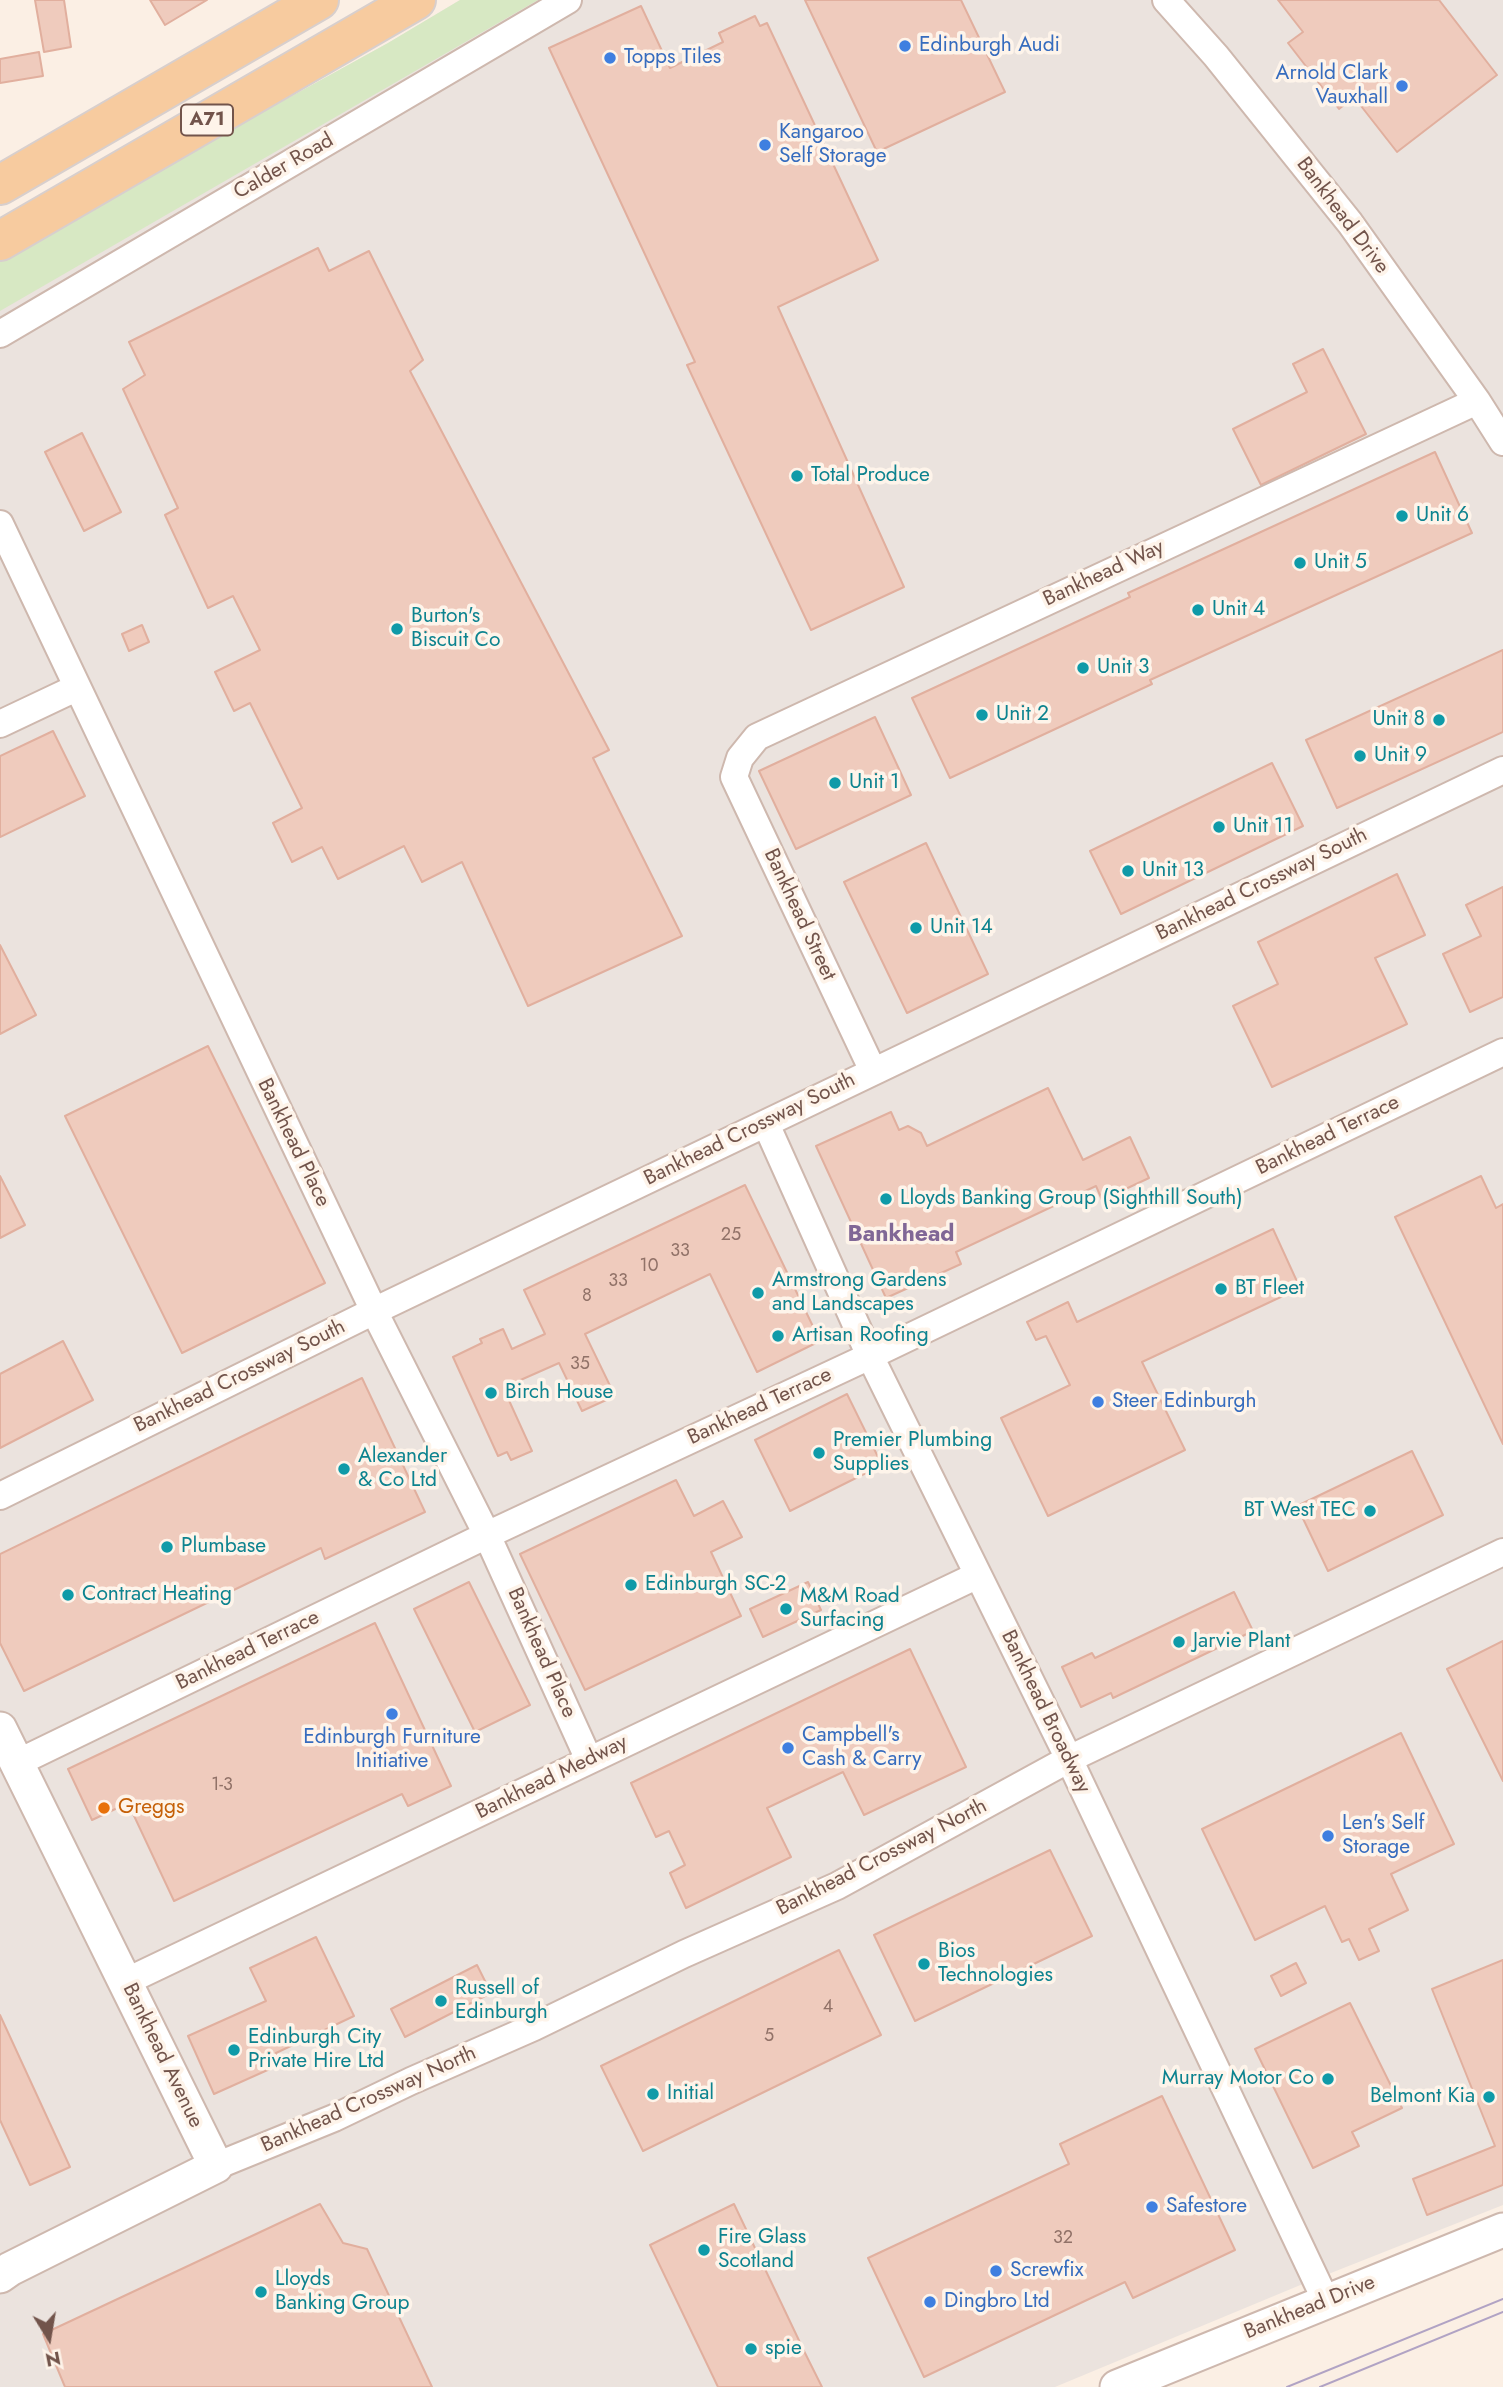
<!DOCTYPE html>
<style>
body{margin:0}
#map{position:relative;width:1503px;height:2387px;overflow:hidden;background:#fbefe4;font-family:Jost,sans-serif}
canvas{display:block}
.north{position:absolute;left:14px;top:2303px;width:70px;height:70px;-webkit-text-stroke:5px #fef4ea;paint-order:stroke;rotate:169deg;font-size:19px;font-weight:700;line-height:28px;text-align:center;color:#72544b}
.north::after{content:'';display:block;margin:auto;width:24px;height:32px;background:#72544b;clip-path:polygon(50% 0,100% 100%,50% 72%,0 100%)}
</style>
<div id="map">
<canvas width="1503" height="2387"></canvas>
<div class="north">N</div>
</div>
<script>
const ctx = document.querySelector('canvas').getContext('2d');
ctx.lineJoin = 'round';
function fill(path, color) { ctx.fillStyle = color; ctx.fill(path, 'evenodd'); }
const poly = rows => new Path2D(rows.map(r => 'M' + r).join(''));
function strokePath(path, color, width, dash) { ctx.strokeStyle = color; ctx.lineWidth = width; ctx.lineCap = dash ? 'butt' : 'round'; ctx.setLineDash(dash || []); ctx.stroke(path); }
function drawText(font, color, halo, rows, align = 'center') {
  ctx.font = font + ' Jost,sans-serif'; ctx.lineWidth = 7; ctx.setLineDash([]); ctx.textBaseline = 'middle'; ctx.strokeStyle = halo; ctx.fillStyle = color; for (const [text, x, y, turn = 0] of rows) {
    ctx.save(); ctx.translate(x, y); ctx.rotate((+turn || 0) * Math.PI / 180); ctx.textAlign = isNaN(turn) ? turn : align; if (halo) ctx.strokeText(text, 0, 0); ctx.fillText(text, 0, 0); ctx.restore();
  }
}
const industrial = poly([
 [460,0,1503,0,1503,2205,1298,2286,1055,2387,0,2387,0,257,388,43]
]);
const green = poly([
 [460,0,538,0,0,311,0,257,388,43]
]);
const building = poly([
 [35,0,64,0,71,47,44,52,35,0],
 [150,0,207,0,165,25,150,0],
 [805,0,961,0,1005,92,877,152,805,0],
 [1278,0,1439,0,1497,75,1397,152,1354,97,1339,109,1288,43,1303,32,1278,0],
 [641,6,670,68,723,42,719,33,755,16,760,26,767,23,878,260,778,307,904,587,811,630,687,365,695,362,549,48,641,6],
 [39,52,43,76,0,83,0,59,39,52],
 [318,248,329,271,369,251,423,360,410,371,609,750,593,758,682,936,528,1006,462,862,422,882,404,846,338,879,322,847,292,862,273,823,302,808,250,703,234,711,215,672,260,650,233,596,208,608,165,515,178,508,123,389,145,375,129,342,318,248],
 [1323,349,1366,434,1261,485,1233,429,1307,392,1293,364,1323,349],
 [82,433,121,512,84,531,45,452,82,433],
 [1435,452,1472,533,1150,680,1152,684,950,778,912,698,1130,597,1128,593,1435,452],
 [142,625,149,642,129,651,122,634,142,625],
 [1503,650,1503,732,1337,808,1306,740,1503,650],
 [875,717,911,795,796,849,759,771,875,717],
 [53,731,85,796,0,837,0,756,53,731],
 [1272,763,1303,826,1121,914,1090,851,1272,763],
 [926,843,988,974,907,1013,844,882,926,843],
 [1397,874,1425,935,1375,958,1407,1024,1272,1087,1233,1006,1278,984,1258,942,1397,874],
 [1503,887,1503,997,1470,1012,1443,954,1481,936,1466,905,1503,887],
 [0,945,36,1015,0,1034,0,945],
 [208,1046,325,1283,182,1353,65,1116,208,1046],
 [1048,1088,1083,1160,1130,1137,1149,1178,1102,1200,1096,1186,956,1252,961,1264,886,1298,816,1146,891,1112,899,1130,908,1126,921,1133,927,1146,1048,1088],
 [0,1176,25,1225,0,1238,0,1176],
 [1481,1176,1496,1208,1503,1204,1503,1444,1395,1217,1481,1176],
 [745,1185,820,1341,757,1372,710,1274,585,1334,615,1396,582,1411,559,1363,516,1382,520,1390,507,1396,532,1451,511,1460,507,1452,498,1456,453,1357,482,1343,480,1339,503,1329,512,1349,545,1334,524,1290,745,1185],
 [1273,1229,1300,1288,1142,1362,1185,1450,1048,1516,1001,1418,1070,1385,1046,1336,1036,1340,1027,1322,1068,1302,1077,1322,1273,1229],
 [63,1341,93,1400,0,1448,0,1374,63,1341],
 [362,1378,425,1512,325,1559,321,1548,24,1691,0,1643,0,1554,362,1378],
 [847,1394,882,1465,790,1511,755,1440,847,1394],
 [1412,1451,1443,1515,1328,1571,1297,1506,1412,1451],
 [676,1480,694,1516,723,1501,742,1537,711,1552,741,1616,585,1690,520,1554,676,1480],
 [469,1582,530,1705,475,1732,414,1609,469,1582],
 [808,1582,821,1610,763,1637,750,1609,808,1582],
 [1234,1592,1253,1631,1113,1698,1111,1693,1081,1707,1062,1667,1092,1653,1095,1658,1234,1592],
 [375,1623,451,1786,408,1806,402,1794,174,1901,128,1803,92,1820,68,1769,375,1623],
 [1503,1641,1503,1781,1447,1669,1503,1641],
 [910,1649,966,1767,864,1815,843,1772,767,1808,791,1857,686,1908,670,1873,685,1865,669,1831,656,1837,631,1783,910,1649],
 [1401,1733,1454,1844,1391,1874,1408,1910,1369,1929,1379,1951,1359,1960,1349,1939,1342,1942,1325,1906,1255,1940,1202,1829,1401,1733],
 [1050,1850,1092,1936,915,2021,874,1935,1050,1850],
 [316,1937,354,2016,276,2053,281,2064,214,2094,188,2036,266,2001,250,1968,316,1937],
 [839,1950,881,2035,643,2151,601,2066,839,1950],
 [1503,1960,1503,2185,1427,2215,1413,2179,1495,2146,1432,1989,1503,1960],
 [1296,1963,1306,1983,1281,1996,1271,1976,1296,1963],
 [477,1965,491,1993,405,2037,391,2009,477,1965],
 [1350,2003,1402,2108,1352,2132,1359,2146,1313,2168,1255,2049,1350,2003],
 [0,2015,70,2167,30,2185,0,2120,0,2015],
 [1162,2096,1235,2250,1133,2298,1125,2282,924,2377,868,2258,1069,2164,1060,2144,1162,2096],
 [320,2204,343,2243,367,2249,432,2387,65,2387,43,2334,320,2204],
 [734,2204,805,2353,822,2387,718,2387,650,2245,734,2204]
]);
const minor = poly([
 [1166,0,1216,56,1350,223,1477,401,1503,442],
 [0,334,568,0],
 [0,524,374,1311,487,1535,589,1760],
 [0,724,76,688],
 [873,1071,734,777,740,758,757,737,1477,401],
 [766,1124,870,1356,1069,1759,1326,2301],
 [0,1496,374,1311,1503,770],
 [17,1763,487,1535,870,1356,1503,1052],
 [125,1982,978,1575],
 [216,2166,334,2118,411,2081,534,2027,684,1954,837,1886,1069,1759,1503,1552]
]);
const tertiary = poly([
 [0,1729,216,2166,10,2269,0,2276],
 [1117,2387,1503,2230]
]);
const primary = poly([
 [0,185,319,0],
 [0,241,416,0]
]);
const tram = poly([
 [1287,2387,1503,2299],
 [1320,2387,1503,2312]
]);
const markers = [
 [905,46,7,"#3f7fe0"],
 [610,58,7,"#3f7fe0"],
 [1402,86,7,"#3f7fe0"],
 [765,145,7,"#3f7fe0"],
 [797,476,7,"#0f9aa8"],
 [1402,516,7,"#0f9aa8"],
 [1300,563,7,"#0f9aa8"],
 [1198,610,7,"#0f9aa8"],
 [397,629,7,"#0f9aa8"],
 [1083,668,7,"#0f9aa8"],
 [982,715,7,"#0f9aa8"],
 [1439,720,7,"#0f9aa8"],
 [1360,756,7,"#0f9aa8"],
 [835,783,7,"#0f9aa8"],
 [1219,827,7,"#0f9aa8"],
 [1128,871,7,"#0f9aa8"],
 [916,928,7,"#0f9aa8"],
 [886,1199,7,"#0f9aa8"],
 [1221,1289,7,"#0f9aa8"],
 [758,1293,7,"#0f9aa8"],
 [778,1336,7,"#0f9aa8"],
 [491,1393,7,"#0f9aa8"],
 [1098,1402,7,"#3f7fe0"],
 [819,1453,7,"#0f9aa8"],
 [344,1469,7,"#0f9aa8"],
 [1370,1511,7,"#0f9aa8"],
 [167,1547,7,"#0f9aa8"],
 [631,1585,7,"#0f9aa8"],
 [68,1595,7,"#0f9aa8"],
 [786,1609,7,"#0f9aa8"],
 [1179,1642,7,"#0f9aa8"],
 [392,1714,7,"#3f7fe0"],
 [788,1748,7,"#3f7fe0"],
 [104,1808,7,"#e8710a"],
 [1328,1836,7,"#3f7fe0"],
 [924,1964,7,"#0f9aa8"],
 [441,2001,7,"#0f9aa8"],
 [234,2050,7,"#0f9aa8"],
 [1328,2079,7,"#0f9aa8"],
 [653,2094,7,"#0f9aa8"],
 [1489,2097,7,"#0f9aa8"],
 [1152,2207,7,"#3f7fe0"],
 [704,2250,7,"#0f9aa8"],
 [996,2271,7,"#3f7fe0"],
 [261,2292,7,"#0f9aa8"],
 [930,2302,7,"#3f7fe0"],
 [751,2349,7,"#0f9aa8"]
];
const numberNames = [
 ["25",731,1236],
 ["33",680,1252],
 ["10",649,1267],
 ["33",618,1282],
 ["8",587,1297],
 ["35",580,1365],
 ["1-3",222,1786],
 ["4",828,2008],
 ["5",769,2037],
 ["32",1063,2239]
];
const shields = [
 [207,120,52]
];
const shieldNames = [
 ["A71",207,120]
];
const shopNames = [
 ["Edinburgh Audi",919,46],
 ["Topps Tiles",624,58],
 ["Arnold Clark",1388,74,"right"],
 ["Vauxhall",1388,98,"right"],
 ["Kangaroo",779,133],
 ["Self Storage",779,157],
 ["Steer Edinburgh",1112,1402],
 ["Campbell's",802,1736],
 ["Cash & Carry",802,1760],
 ["Edinburgh Furniture",392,1738,"center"],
 ["Initiative",392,1762,"center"],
 ["Len's Self",1342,1824],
 ["Storage",1342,1848],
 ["Safestore",1166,2207],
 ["Screwfix",1010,2271],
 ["Dingbro Ltd",944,2302]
];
const streetNames = [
 ["Calder Road",284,167,-30],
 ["Bankhead Drive",1342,216,53],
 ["Bankhead Way",1104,574,-25],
 ["Bankhead Crossway South",1262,885,-26],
 ["Bankhead Street",799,915,65],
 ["Bankhead Crossway South",750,1130,-26],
 ["Bankhead Terrace",1328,1136,-26],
 ["Bankhead Place",293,1143,64],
 ["Bankhead Crossway South",240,1377,-26],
 ["Bankhead Terrace",760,1407,-25],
 ["Bankhead Terrace",248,1651,-26],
 ["Bankhead Place",541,1653,66],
 ["Bankhead Broadway",1045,1712,64],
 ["Bankhead Medway",552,1778,-26],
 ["Bankhead Crossway North",882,1858,-27],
 ["Bankhead Avenue",162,2056,64],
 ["Bankhead Crossway North",369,2100,-24],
 ["Bankhead Drive",1310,2308,-22]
];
const cultureNames = [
 ["Total Produce",811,476],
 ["Unit 6",1416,516],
 ["Unit 5",1314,563],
 ["Unit 4",1212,610],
 ["Burton's",411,617],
 ["Biscuit Co",411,641],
 ["Unit 3",1097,668],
 ["Unit 2",996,715],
 ["Unit 8",1425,720,"right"],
 ["Unit 9",1374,756],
 ["Unit 1",849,783],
 ["Unit 11",1233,827],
 ["Unit 13",1142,871],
 ["Unit 14",930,928],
 ["Lloyds Banking Group (Sighthill South)",900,1199],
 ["Armstrong Gardens",772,1281],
 ["and Landscapes",772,1305],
 ["BT Fleet",1235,1289],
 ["Artisan Roofing",792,1336],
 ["Birch House",505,1393],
 ["Premier Plumbing",833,1441],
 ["Supplies",833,1465],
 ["Alexander",358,1457],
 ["& Co Ltd",358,1481],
 ["BT West TEC",1356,1511,"right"],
 ["Plumbase",181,1547],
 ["Edinburgh SC-2",645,1585],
 ["Contract Heating",82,1595],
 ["M&M Road",800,1597],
 ["Surfacing",800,1621],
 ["Jarvie Plant",1193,1642],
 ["Bios",938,1952],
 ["Technologies",938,1976],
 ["Russell of",455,1989],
 ["Edinburgh",455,2013],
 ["Edinburgh City",248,2038],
 ["Private Hire Ltd",248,2062],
 ["Murray Motor Co",1314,2079,"right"],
 ["Initial",667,2094],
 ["Belmont Kia",1475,2097,"right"],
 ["Fire Glass",718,2238],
 ["Scotland",718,2262],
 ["Lloyds",275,2280],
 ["Banking Group",275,2304],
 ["spie",765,2349]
];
const foodNames = [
 ["Greggs",118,1808]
];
const neighbourhoodNames = [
 ["Bankhead",901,1235]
];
fill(industrial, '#ebe3de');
fill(green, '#d7e8c3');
fill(building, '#efcbbd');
strokePath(building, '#e1af9e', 2);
strokePath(minor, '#ceb8ae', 30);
strokePath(tertiary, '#ceb8ae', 37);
strokePath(primary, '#d8cfcd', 42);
strokePath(minor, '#fff', 26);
strokePath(tertiary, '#fff', 33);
strokePath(primary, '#f7cb9f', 38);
strokePath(tram, '#b1a3c4', 2);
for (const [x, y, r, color] of markers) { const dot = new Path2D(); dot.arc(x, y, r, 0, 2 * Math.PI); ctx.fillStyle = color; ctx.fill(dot); strokePath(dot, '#fef4ea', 2.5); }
drawText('18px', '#917268', null, numberNames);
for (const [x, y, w] of shields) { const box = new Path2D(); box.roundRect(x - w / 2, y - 15.5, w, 31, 5); ctx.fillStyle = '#fef4ea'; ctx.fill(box); strokePath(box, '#72544b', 2); }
drawText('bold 19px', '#72544b', null, shieldNames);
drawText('21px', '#366cbe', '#fef4ea', shopNames, 'left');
drawText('21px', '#72544b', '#fef4ea', streetNames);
drawText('21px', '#0d838f', '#fef4ea', cultureNames, 'left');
drawText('21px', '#c56008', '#fef4ea', foodNames, 'left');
drawText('bold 23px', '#806796', '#fef4ea', neighbourhoodNames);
</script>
